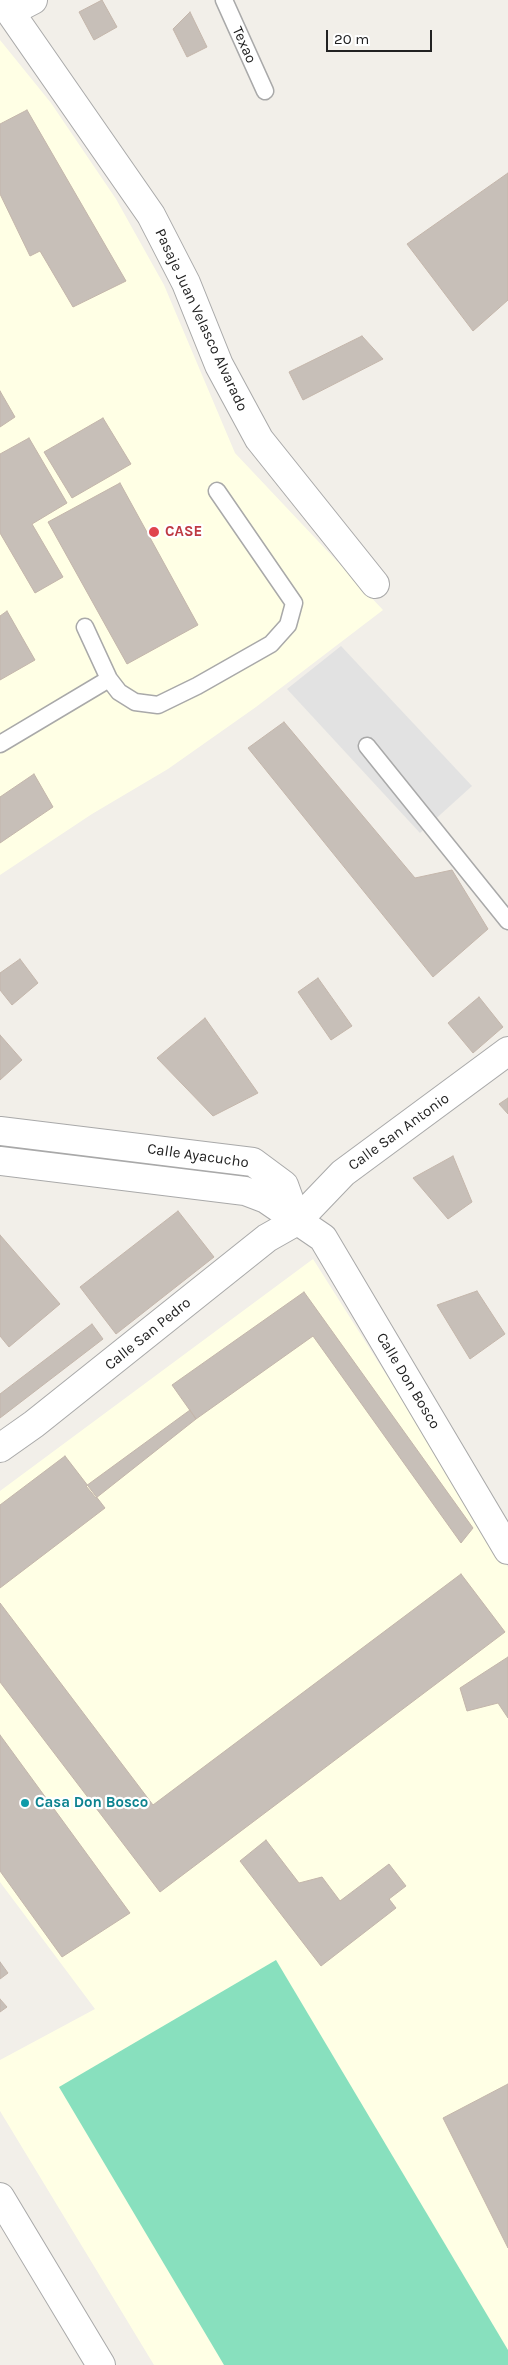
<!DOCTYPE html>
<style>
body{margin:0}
#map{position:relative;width:508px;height:2365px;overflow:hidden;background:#f2efe9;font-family:Karla,sans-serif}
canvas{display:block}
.scale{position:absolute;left:326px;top:30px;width:106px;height:22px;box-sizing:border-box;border:2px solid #222;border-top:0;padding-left:6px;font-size:15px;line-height:18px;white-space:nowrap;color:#222;-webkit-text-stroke:4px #fff;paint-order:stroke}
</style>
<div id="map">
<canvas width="508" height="2365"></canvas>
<div class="scale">20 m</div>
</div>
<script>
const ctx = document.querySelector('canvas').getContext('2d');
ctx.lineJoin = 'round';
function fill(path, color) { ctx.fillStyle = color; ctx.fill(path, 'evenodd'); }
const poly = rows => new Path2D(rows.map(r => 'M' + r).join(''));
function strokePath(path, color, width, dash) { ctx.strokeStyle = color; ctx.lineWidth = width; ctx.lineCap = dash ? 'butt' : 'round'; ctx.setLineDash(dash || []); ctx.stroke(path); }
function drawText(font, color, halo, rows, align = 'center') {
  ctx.font = font + ' Karla,sans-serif'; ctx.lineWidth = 4.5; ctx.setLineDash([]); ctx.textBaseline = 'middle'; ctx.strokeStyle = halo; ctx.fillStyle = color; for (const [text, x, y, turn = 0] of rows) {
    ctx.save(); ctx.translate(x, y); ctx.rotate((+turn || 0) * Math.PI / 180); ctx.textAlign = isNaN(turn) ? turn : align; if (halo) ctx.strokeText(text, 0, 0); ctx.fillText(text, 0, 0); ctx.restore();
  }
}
const education = poly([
 [0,40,51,103,116,199,164,285,235,453,383,610,256,707,168,769,92,814,0,875],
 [313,1259,508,1567,508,2365,154,2365,0,2111,0,2060,95,2009,0,1882,0,1491]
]);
const pitch = poly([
 [276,1960,508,2350,508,2365,224,2365,59,2087]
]);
const parking = poly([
 [341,646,472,786,420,833,287,689]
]);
const building = poly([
 [102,0,117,27,94,40,79,12,102,0],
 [190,12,207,47,187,57,173,29,190,12],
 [27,110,126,281,73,307,40,251,30,256,0,194,0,124,27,110],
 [508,173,508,300,473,331,407,244,508,173],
 [362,336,383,359,303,400,289,372,362,336],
 [0,391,15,417,0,427,0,391],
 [103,418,131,464,72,498,44,452,103,418],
 [29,438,67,503,32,524,63,577,35,593,0,533,0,454,29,438],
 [120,483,198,625,127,664,48,522,120,483],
 [7,611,35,660,0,680,0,616,7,611],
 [284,722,415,878,452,870,488,929,433,977,248,748,284,722],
 [34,774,53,807,0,843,0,797,34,774],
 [20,959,38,983,12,1005,0,990,0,973,20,959],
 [318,978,352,1026,331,1040,298,992,318,978],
 [479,997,503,1027,473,1053,448,1023,479,997],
 [205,1018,258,1093,213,1116,157,1058,205,1018],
 [0,1035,22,1060,0,1080,0,1035],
 [508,1098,508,1114,499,1104,508,1098],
 [453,1156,472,1202,448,1219,413,1178,453,1156],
 [178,1211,214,1257,116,1334,80,1287,178,1211],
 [0,1235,60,1304,9,1347,0,1336,0,1235],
 [477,1291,505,1334,470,1359,437,1305,477,1291],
 [304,1292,473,1528,461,1543,313,1336,196,1419,172,1385,304,1292],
 [92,1324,103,1339,0,1418,0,1394,92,1324],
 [190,1410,196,1419,96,1498,86,1486,190,1410],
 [65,1456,105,1508,0,1588,0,1505,65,1456],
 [461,1574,505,1632,160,1892,0,1682,0,1603,153,1805,461,1574],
 [508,1657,508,1718,498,1703,467,1711,460,1688,508,1657],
 [0,1735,130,1913,62,1957,0,1871,0,1735],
 [266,1840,299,1883,322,1877,340,1901,389,1864,406,1886,389,1899,396,1908,321,1966,240,1861,266,1840],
 [0,1962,8,1973,0,1979,0,1962],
 [0,1999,7,2007,0,2012,0,1999],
 [508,2084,508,2248,443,2118,508,2084]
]);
const service = poly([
 [224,0,265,91],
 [85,627,109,679,119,692,135,702,158,705,197,686,271,644,288,625,294,603,217,491],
 [0,744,109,679],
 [367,746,508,921]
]);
const minor = poly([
 [4,0,10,12,151,215,186,283,219,365,259,439,375,584],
 [10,12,33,0],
 [0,1448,34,1424,267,1238,297,1221,343,1173,508,1051],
 [0,2197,101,2365]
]);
const tertiary = poly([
 [0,1131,253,1162,284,1185,297,1221],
 [0,1161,245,1191,266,1199,323,1238,508,1550]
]);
const markers = [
 [154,532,6,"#e0444e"],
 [25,1803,5,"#0f9aa8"]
];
const streetNames = [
 ["Texao",244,45,66],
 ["Pasaje Juan Velasco Alvarado",201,320,65],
 ["Calle San Antonio",399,1132,-36],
 ["Calle Ayacucho",198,1156,8],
 ["Calle San Pedro",148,1334,-39],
 ["Calle Don Bosco",408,1381,59]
];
const healthNames = [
 ["CASE",165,532]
];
const cultureNames = [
 ["Casa Don Bosco",35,1803]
];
fill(education, '#ffffe5');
fill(pitch, '#88e0be');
fill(parking, '#e2e2e2');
fill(building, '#c7bfb8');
strokePath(building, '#c4b6ab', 1);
strokePath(service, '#a9a9a9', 19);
strokePath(minor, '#a9a9a9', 30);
strokePath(tertiary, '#a9a9a9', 30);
strokePath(service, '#fff', 16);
strokePath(minor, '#fff', 28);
strokePath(tertiary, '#fff', 28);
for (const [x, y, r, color] of markers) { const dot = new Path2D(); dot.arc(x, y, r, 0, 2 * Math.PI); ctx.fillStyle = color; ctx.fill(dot); strokePath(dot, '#fff', 2); }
drawText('15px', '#222', '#fff', streetNames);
drawText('bold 15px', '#be3a42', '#fff', healthNames, 'left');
drawText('bold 15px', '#0d838f', '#fff', cultureNames, 'left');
</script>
